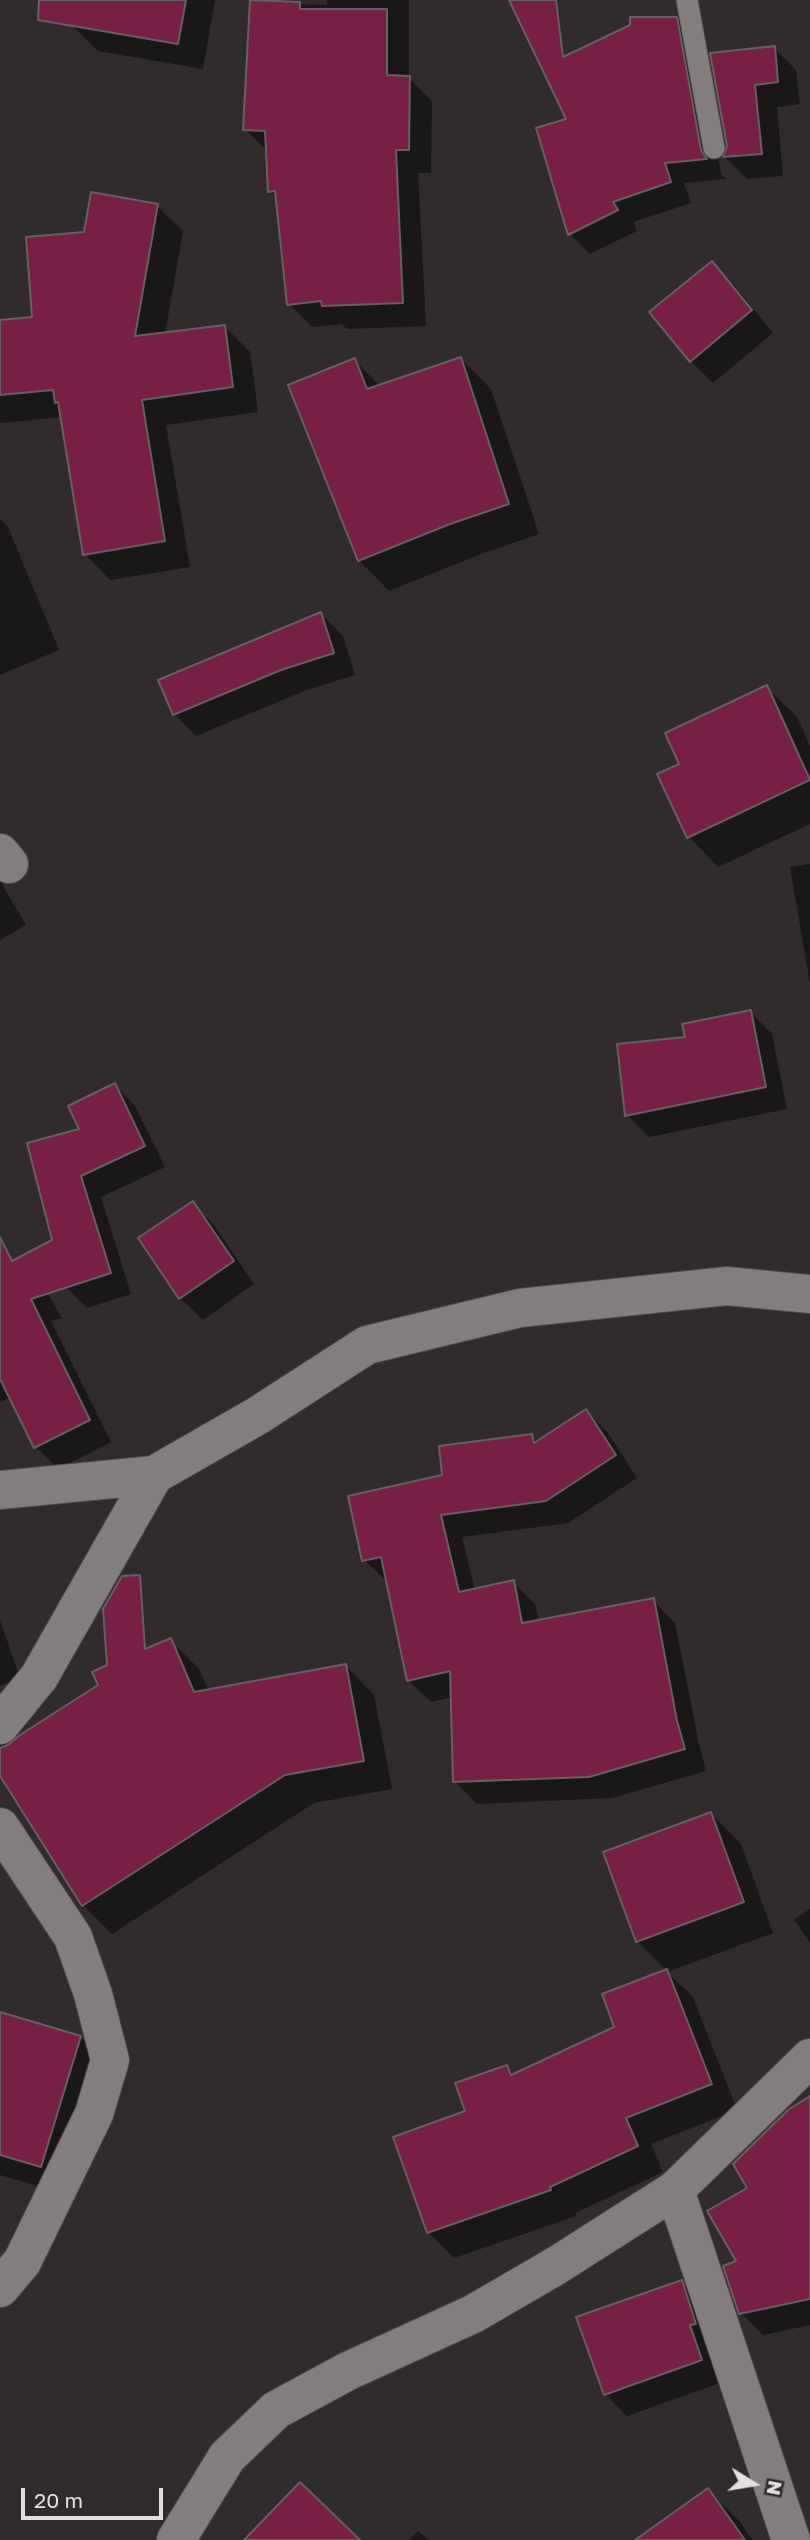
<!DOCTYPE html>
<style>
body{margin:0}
#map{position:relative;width:810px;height:2540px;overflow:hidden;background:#302b2d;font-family:"Golos Text",sans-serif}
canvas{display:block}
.north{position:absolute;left:719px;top:2449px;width:70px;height:70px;-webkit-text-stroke:5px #302b2d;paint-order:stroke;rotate:101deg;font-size:19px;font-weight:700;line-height:28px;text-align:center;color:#e2dfe0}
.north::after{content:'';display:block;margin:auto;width:24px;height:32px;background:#e2dfe0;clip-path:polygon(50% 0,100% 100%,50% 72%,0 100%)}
.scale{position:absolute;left:21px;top:2488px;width:142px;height:32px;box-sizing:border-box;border:4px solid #e2dfe0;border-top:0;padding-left:9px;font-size:21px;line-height:24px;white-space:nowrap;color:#e2dfe0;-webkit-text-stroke:5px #302b2d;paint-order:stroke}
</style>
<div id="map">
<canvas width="810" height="2540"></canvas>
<div class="north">N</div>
<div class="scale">20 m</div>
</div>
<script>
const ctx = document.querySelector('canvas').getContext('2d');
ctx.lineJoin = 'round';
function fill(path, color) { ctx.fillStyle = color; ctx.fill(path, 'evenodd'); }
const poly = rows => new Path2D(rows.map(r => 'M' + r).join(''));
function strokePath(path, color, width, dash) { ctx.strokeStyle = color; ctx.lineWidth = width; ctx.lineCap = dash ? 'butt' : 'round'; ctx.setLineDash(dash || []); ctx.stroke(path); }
const shadow = poly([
 [76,0,215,0,203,69,98,51,72,25],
 [327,0,409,0,409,78,432,101,431,173,418,173,426,326,347,329,342,324,312,327,289,304,278,199,270,191,268,152,245,129,291,4,327,5],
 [676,19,697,40,721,173,726,179,684,183,691,203,633,222,637,231,590,254,570,234,568,120,631,26],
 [774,48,796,70,800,104,777,107,783,176,747,179,725,157,729,146,712,54],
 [157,206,183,231,165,334,224,326,250,352,258,412,166,425,190,567,110,580,85,554,62,417,0,423,0,322,34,318,85,234],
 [712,263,734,285,773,333,713,383,691,361],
 [461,359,491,389,539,534,481,554,389,591,359,560,354,360,380,386],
 [0,519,8,527,59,650,0,675],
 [321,614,343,636,355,675,304,691,196,736,174,714],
 [766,687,797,717,810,746,810,824,718,867,688,836,681,764],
 [810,864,810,984,790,867],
 [0,881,26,925,0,940],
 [750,1012,772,1034,787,1109,649,1137,627,1115,687,1038],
 [115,1085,135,1106,165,1167,101,1197,131,1294,87,1308,66,1287,81,1130],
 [192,1203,214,1225,254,1284,203,1320,180,1298],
 [0,1270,41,1282,62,1318,51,1321,111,1442,58,1469,36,1447,11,1397,0,1402],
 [586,1411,608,1433,637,1478,568,1523,462,1537,475,1590,513,1582,535,1604,539,1622,653,1600,675,1623,699,1744,706,1771,612,1798,477,1804,455,1782,453,1697,431,1702,408,1680,388,1582,364,1560,444,1477,531,1436,538,1443],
 [0,1620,20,1678,0,1686],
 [170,1640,199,1669,209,1691,346,1666,374,1695,392,1789,314,1803,112,1934,83,1905,0,1773,0,1750,9,1747],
 [711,1814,741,1844,773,1933,667,1972,693,1997,737,2110,651,2144,663,2172,575,2213,576,2216,454,2258,428,2232,467,2112,507,2067,515,2075,616,2028,667,1971,637,1941],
 [810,1909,810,1942,794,1920],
 [0,2013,80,2037,110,2067,72,2196,0,2175],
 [810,2099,810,2325,763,2335,741,2313,739,2262,750,2188],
 [681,2282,704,2304,723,2382,627,2416,605,2394],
 [708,2490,740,2522,752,2540,638,2540],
 [418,2531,428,2540,409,2540]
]);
const building = poly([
 [39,0,186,0,178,44,38,20,39,0],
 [250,0,300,2,300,9,387,9,387,75,410,76,409,150,396,150,403,303,322,306,321,301,287,305,275,191,268,192,265,131,243,130,250,0],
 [509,0,556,0,563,57,630,25,630,17,677,17,701,150,707,159,665,163,671,182,613,202,618,210,568,235,536,128,566,119,509,0],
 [775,46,778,82,755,85,762,154,723,157,727,146,710,53,775,46],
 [91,192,158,204,135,336,225,325,233,387,142,400,165,541,83,555,58,402,55,403,53,390,0,395,0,320,32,317,26,237,84,232,91,192],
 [712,261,752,310,690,362,649,312,712,261],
 [461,357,509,504,450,524,358,561,288,385,355,358,367,389,461,357],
 [321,612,334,653,281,670,173,715,158,680,321,612],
 [767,685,810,780,687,838,657,774,679,764,665,733,767,685],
 [751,1010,766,1087,625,1116,617,1044,685,1037,682,1024,751,1010],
 [115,1083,145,1146,81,1176,111,1273,31,1299,90,1420,34,1448,0,1379,0,1237,12,1261,52,1240,27,1143,79,1129,68,1106,115,1083],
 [193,1201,234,1261,179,1299,138,1238,193,1201],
 [586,1409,616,1455,546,1501,441,1515,459,1592,514,1580,522,1623,654,1598,677,1721,685,1749,589,1777,453,1782,450,1671,407,1681,381,1557,362,1561,348,1496,442,1475,439,1446,532,1434,534,1443,586,1409],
 [140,1575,145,1649,171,1638,194,1692,346,1664,364,1761,285,1775,82,1906,0,1776,0,1748,8,1745,20,1735,98,1685,92,1672,107,1665,103,1609,122,1576,140,1575],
 [711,1812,744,1902,636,1942,603,1852,711,1812],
 [667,1969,712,2084,626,2118,638,2146,550,2187,551,2190,427,2233,393,2137,465,2111,455,2083,507,2065,511,2075,614,2027,602,1994,667,1969],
 [0,2012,81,2036,41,2167,0,2155,0,2012],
 [810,2096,810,2299,739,2314,723,2266,736,2261,707,2211,747,2188,733,2164,788,2110,810,2096],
 [682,2280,696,2324,690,2325,702,2360,604,2395,576,2317,682,2280],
 [300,2482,360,2540,244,2540,300,2482],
 [708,2488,745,2540,635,2540,708,2488]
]);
const lane = poly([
 [687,0,714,148]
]);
const street = poly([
 [0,853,9,864],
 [0,1490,154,1475,257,1416,367,1345,520,1308,727,1286,810,1294],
 [0,1725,39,1677,154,1475],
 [0,1827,73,1937,93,1994,110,2060,94,2114,22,2262,0,2288],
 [675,2190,791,2540],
 [176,2540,227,2457,276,2410,348,2371,473,2314,554,2267,675,2190,810,2058]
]);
fill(shadow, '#0007');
fill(building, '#781f46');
strokePath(building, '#656061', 2);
strokePath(lane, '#4d494a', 23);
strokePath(street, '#4d494a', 40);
strokePath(lane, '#827d7e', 21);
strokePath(street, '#827d7e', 38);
</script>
